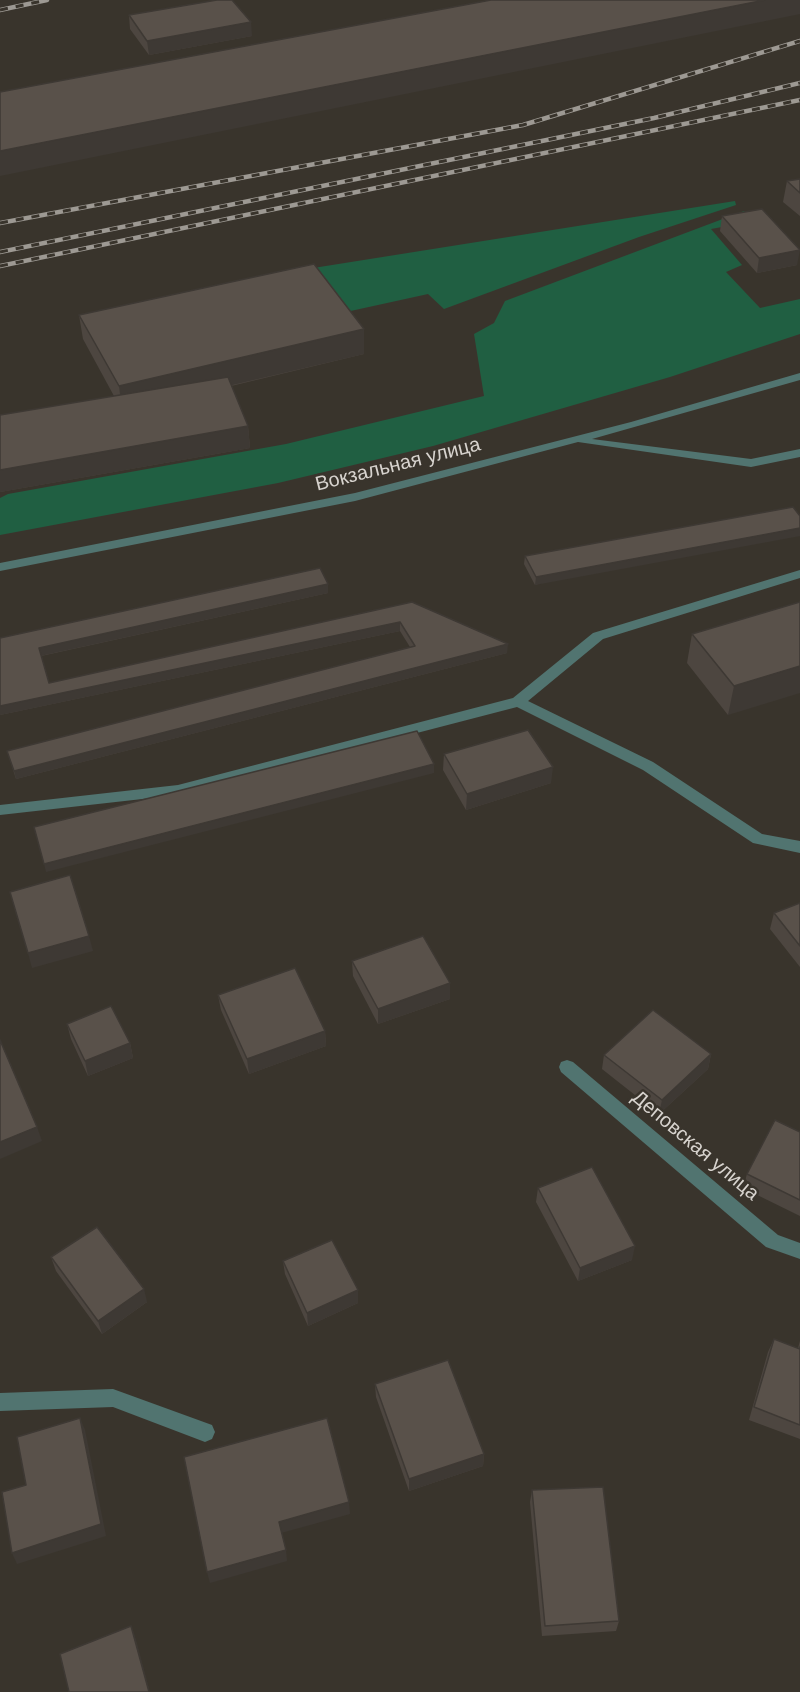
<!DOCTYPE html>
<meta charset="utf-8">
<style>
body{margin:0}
canvas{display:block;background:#39342c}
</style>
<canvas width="800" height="1692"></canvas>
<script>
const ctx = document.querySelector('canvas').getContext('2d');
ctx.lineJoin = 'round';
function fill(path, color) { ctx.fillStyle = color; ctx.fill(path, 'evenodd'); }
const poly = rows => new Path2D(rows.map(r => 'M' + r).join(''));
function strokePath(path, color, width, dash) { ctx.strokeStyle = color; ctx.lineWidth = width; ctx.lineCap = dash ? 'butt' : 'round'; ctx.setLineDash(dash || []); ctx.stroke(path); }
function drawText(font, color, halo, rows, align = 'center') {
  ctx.font = font + ' Arial,sans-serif'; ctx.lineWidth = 5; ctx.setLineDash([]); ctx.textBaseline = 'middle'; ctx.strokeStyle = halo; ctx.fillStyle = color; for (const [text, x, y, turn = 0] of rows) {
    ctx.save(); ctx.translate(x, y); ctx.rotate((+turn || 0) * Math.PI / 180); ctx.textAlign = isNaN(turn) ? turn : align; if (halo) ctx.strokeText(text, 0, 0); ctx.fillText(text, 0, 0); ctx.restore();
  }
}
const green = poly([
 [735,201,736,205,639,237,444,309,428,294,346,312,307,269],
 [744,211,754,221,711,229,742,265,726,272,760,308,800,299,800,334,670,377,433,446,278,483,0,535,0,498,8,494,286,444,484,396,474,334,494,323,505,301]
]);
const minor = poly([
 [800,373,800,380,592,439,751,459,800,449,800,457,751,467,578,442,355,501,0,571,0,563,355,493,631,422,800,373],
 [800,570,800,578,603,639,528,701,653,762,762,834,800,841,800,853,753,843,643,770,517,707,178,795,0,815,0,805,178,785,513,698,593,633,800,570],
 [567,1060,573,1062,778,1235,800,1243,800,1259,766,1247,561,1072,559,1067,561,1062,567,1060],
 [113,1389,212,1425,215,1432,212,1439,205,1442,113,1407,0,1411,0,1393,113,1389]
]);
const rail = poly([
 [0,10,47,0],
 [0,223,523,125,800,41],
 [0,252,654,118,800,83],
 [0,266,800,100]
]);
const wall = poly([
 [129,15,252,36,149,55,130,29],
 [800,179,800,216,783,202,787,181],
 [722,216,797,265,757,273,720,231],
 [79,315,364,329,364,354,231,386,248,426,250,448,0,492,0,415,114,396,83,339],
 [793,507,535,585,524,564,525,556],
 [328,584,328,593,41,656,49,683,412,602,507,653,16,779,7,751,410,647,400,631,0,715,0,638],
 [800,602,728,715,687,663,692,634],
 [444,754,551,783,466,810,443,770],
 [800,903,800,967,770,929,774,913],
 [352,961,450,983,450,999,378,1024,353,976],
 [218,995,325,1031,326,1046,249,1074,221,1010],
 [67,1024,130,1043,133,1058,88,1076,71,1039],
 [711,1054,708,1069,659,1114,602,1069,604,1055],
 [800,1132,800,1216,743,1188,747,1174],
 [538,1188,632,1260,578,1281,536,1202],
 [51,1257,147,1302,102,1334,56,1271],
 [283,1261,358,1290,358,1303,308,1326,285,1274],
 [774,1339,798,1348,800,1341,800,1439,749,1420,768,1352],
 [375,1384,484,1454,483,1466,409,1491,376,1397],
 [532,1490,619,1621,616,1631,542,1636,530,1502]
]);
const shadedWall = poly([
 [765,0,800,0,800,14,0,176,0,151],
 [251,22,252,36,149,55,147,41],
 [800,250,797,265,757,273,759,258],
 [364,329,364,354,122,411,119,386],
 [248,426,250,448,0,492,0,470],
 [800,528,800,536,535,585,536,577],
 [328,584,328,593,40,656,39,648],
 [400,622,400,631,0,715,0,706],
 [508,644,507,653,16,779,14,771],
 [800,666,800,693,728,715,734,686],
 [434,764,434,773,46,872,44,864],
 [553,767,551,783,466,810,467,794],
 [89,936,93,951,32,968,28,953],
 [450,983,450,999,378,1024,378,1009],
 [325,1031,326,1046,249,1074,247,1059],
 [130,1043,133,1058,88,1076,85,1061],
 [711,1054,708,1069,659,1114,662,1100],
 [37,1127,42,1141,0,1159,0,1142],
 [635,1246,632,1260,578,1281,580,1268],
 [144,1289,147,1302,102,1334,98,1321],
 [358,1290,358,1303,308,1326,307,1313],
 [80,1418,85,1430,106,1536,17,1564,12,1553],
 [484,1454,483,1466,409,1491,409,1479],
 [349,1502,350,1514,281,1533,279,1522],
 [286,1550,287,1561,210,1583,207,1572],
 [131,1626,135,1636,150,1692,149,1692]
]);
const building = poly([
 [217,0,232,0,251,22,147,41,129,15,217,0],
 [491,0,765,0,0,151,0,92,491,0],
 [800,179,800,193,787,181,800,179],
 [762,209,800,250,759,258,722,216,762,209],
 [314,264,364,329,119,386,79,315,314,264],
 [228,377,248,426,0,470,0,415,228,377],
 [793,507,800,516,800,528,536,577,525,556,793,507],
 [320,568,328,584,39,648,49,683,412,602,508,644,14,771,7,751,415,646,400,622,0,706,0,638,320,568],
 [800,602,800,666,734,686,692,634,800,602],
 [528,730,553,767,467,794,444,754,528,730],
 [417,731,434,764,44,864,34,827,417,731],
 [70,875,89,936,28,953,10,892,70,875],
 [800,903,800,946,774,913,800,903],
 [423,936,450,983,378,1009,352,961,423,936],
 [295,968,325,1031,247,1059,218,995,295,968],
 [111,1006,130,1043,85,1061,67,1024,111,1006],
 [653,1010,711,1054,662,1100,604,1055,653,1010],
 [0,1040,37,1127,0,1142,0,1040],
 [775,1120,800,1132,800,1200,747,1174,775,1120],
 [592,1167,635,1246,580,1268,538,1188,592,1167],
 [97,1227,144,1289,98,1321,51,1257,97,1227],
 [332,1240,358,1290,307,1313,283,1261,332,1240],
 [774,1339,800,1349,800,1347,800,1425,754,1407,774,1339],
 [448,1360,484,1454,409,1479,375,1384,448,1360],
 [80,1418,101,1524,12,1553,2,1492,26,1485,17,1437,80,1418],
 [327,1418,349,1502,279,1522,286,1550,207,1572,184,1457,327,1418],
 [603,1487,619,1621,545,1626,532,1490,603,1487],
 [131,1626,149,1692,69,1692,60,1654,131,1626]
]);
const streetNames = [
 ["Вокзальная улица",398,465,-14],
 ["Деповская улица",695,1146,40]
];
fill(green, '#205f42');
fill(minor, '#517470');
strokePath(rail, '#9d9993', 4.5);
strokePath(rail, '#39342c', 3, [8]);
fill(wall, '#4d4640');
fill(shadedWall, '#3e3934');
fill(building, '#59514a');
strokePath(building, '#3e3934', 1.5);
drawText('20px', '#d7d3ce', '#39342c', streetNames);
</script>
